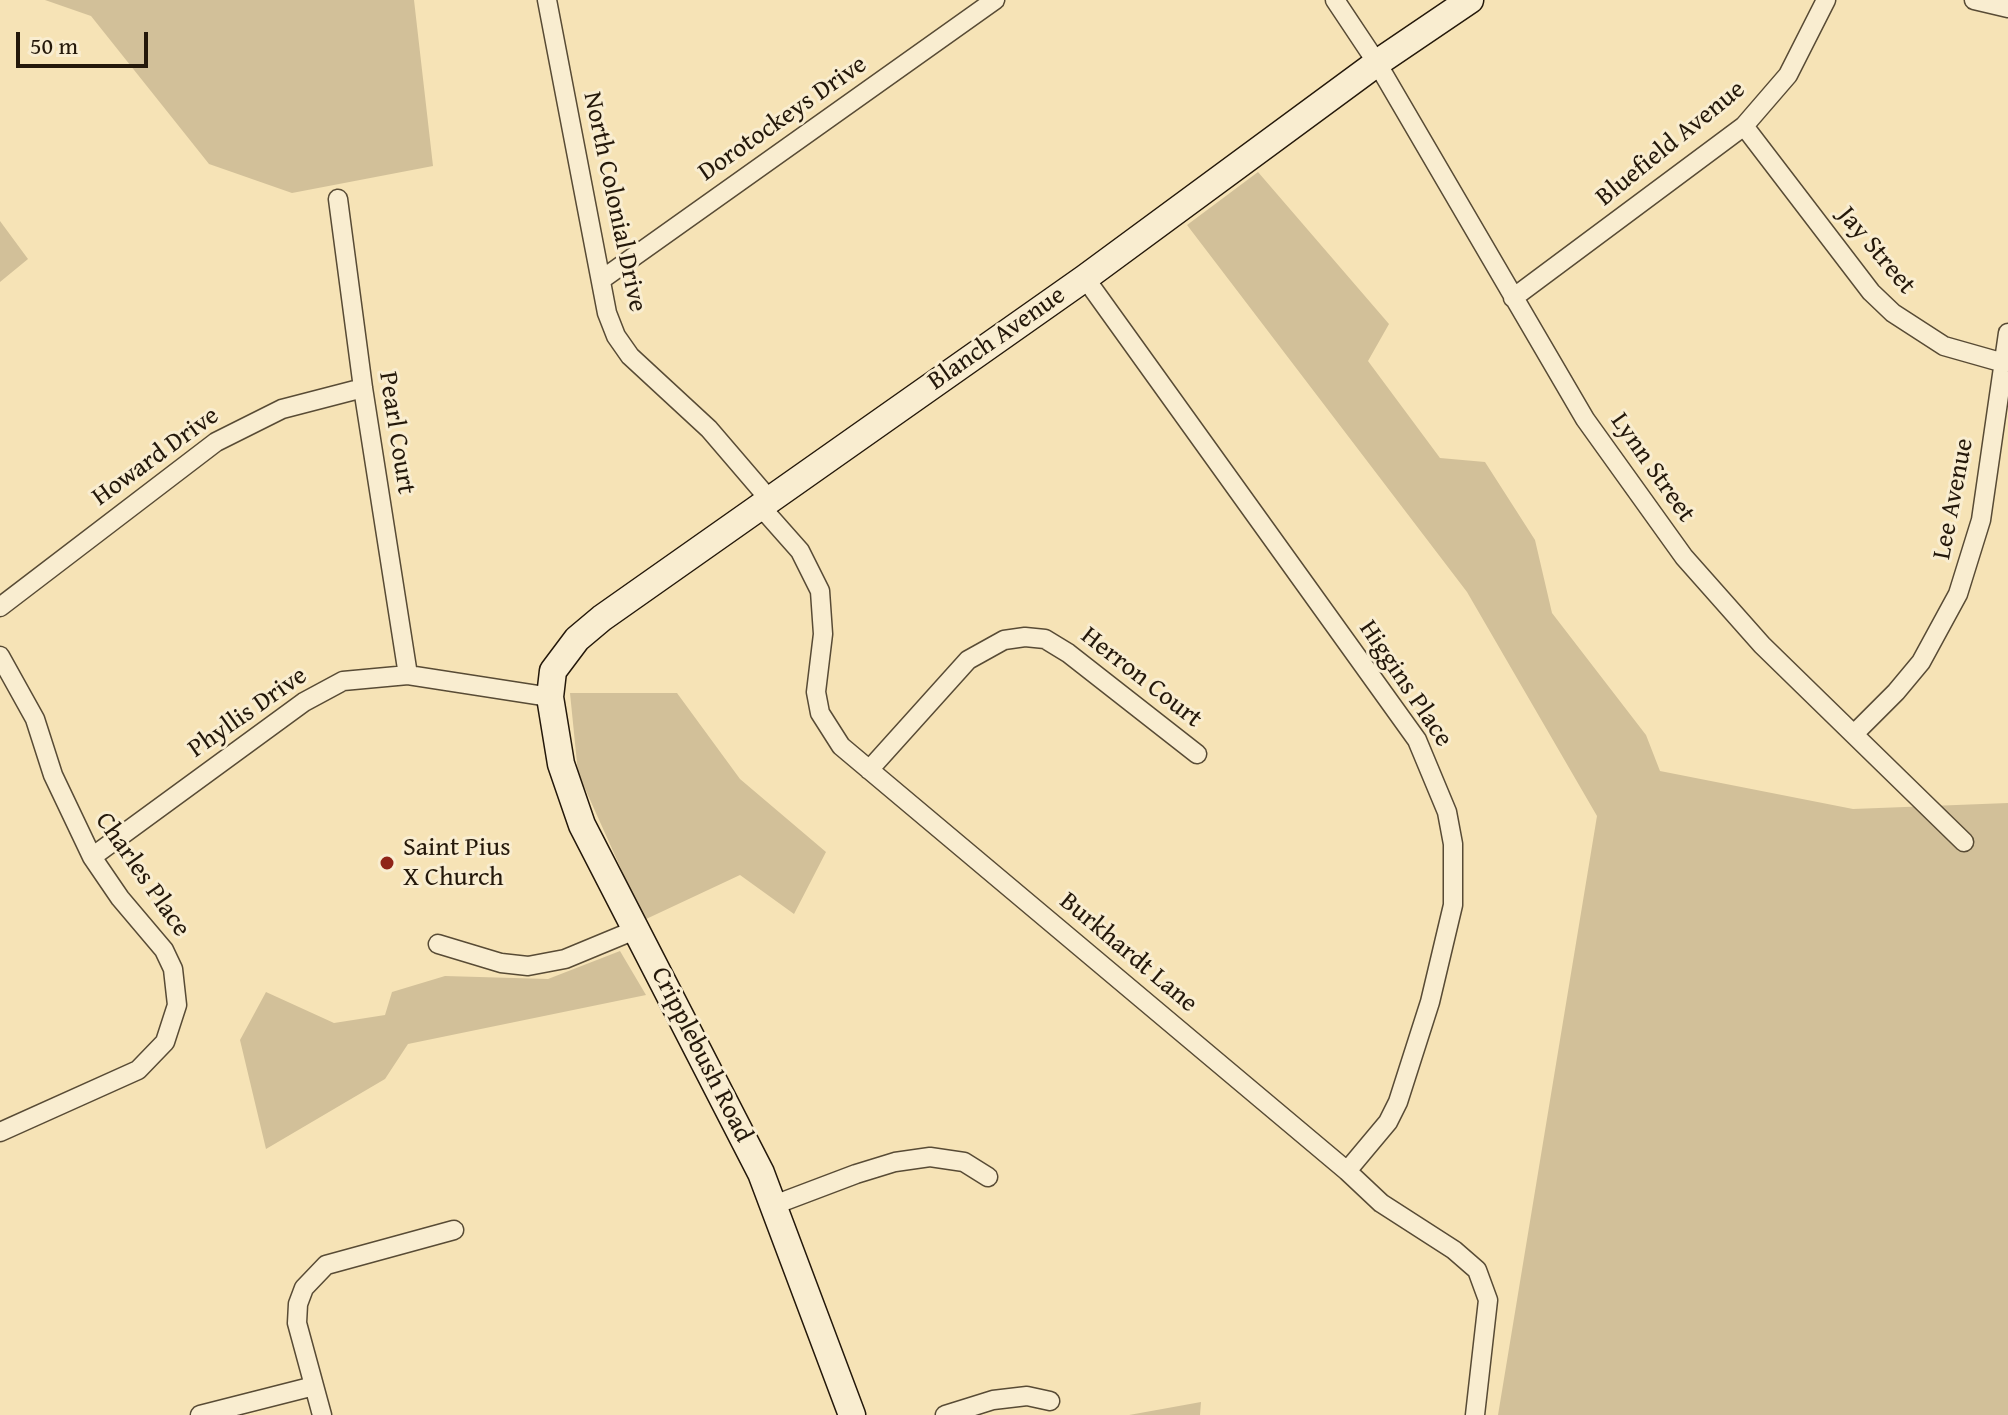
<!DOCTYPE html>
<style>
body{margin:0}
#map{position:relative;width:2008px;height:1415px;overflow:hidden;background:#f6e3b6;font-family:"Gentium Book Plus",serif}
canvas{display:block}
.scale{position:absolute;left:16px;top:32px;width:132px;height:36px;box-sizing:border-box;border:4px solid #24180a;border-top:0;padding-left:10px;font-size:24px;line-height:28px;white-space:nowrap;color:#24180a;-webkit-text-stroke:6px #f9edd0;paint-order:stroke}
</style>
<div id="map">
<canvas width="2008" height="1415"></canvas>
<div class="scale">50 m</div>
</div>
<script>
const ctx = document.querySelector('canvas').getContext('2d');
ctx.lineJoin = 'round';
function fill(path, color) { ctx.fillStyle = color; ctx.fill(path, 'evenodd'); }
const poly = rows => new Path2D(rows.map(r => 'M' + r).join(''));
function strokePath(path, color, width, dash) { ctx.strokeStyle = color; ctx.lineWidth = width; ctx.lineCap = dash ? 'butt' : 'round'; ctx.setLineDash(dash || []); ctx.stroke(path); }
function drawText(font, color, halo, rows, align = 'center') {
  ctx.font = font + ' "Gentium Book Plus",serif'; ctx.lineWidth = 6; ctx.setLineDash([]); ctx.textBaseline = 'middle'; ctx.strokeStyle = halo; ctx.fillStyle = color; for (const [text, x, y, turn = 0] of rows) {
    ctx.save(); ctx.translate(x, y); ctx.rotate((+turn || 0) * Math.PI / 180); ctx.textAlign = isNaN(turn) ? turn : align; if (halo) ctx.strokeText(text, 0, 0); ctx.fillText(text, 0, 0); ctx.restore();
  }
}
const green = poly([
 [45,0,414,0,433,166,292,193,209,164,91,16],
 [1258,172,1389,324,1368,361,1440,458,1485,462,1535,540,1552,613,1646,735,1660,771,1853,809,2008,803,2008,1415,1498,1415,1597,816,1467,592,1187,225],
 [0,221,28,259,0,282],
 [570,693,677,693,740,779,826,852,794,914,740,875,644,920,578,773],
 [620,951,646,995,408,1044,385,1079,266,1149,240,1040,266,992,334,1023,385,1015,392,992,445,976,548,979],
 [1201,1402,1200,1415,1129,1415]
]);
const street = poly([
 [547,0,607,313,616,336,630,356,709,429,769,499],
 [1335,0,1377,63,1585,419,1684,557,1762,645,1964,842],
 [1974,0,2008,8],
 [1744,126,1871,292,1893,313,1944,346,2004,363],
 [338,199,363,388,408,675],
 [1085,278,1417,740,1447,812,1453,844,1453,905,1430,1002,1398,1102,1388,1122,1347,1171],
 [601,280,995,0],
 [1513,298,1744,126,1788,75,1826,0],
 [761,507,800,551,820,591,823,634,816,692,820,713,841,746,1347,1171,1381,1203,1454,1250,1477,1270,1488,1300,1475,1415],
 [0,607,216,442,282,409,363,388],
 [0,656,35,719,53,775,92,857,120,898,164,950,173,969,177,1005,165,1042,138,1070,0,1132],
 [1854,734,1896,692,1921,662,1958,594,1981,520,2008,333],
 [869,770,968,660,1004,640,1025,637,1045,639,1068,653,1197,754],
 [92,857,304,702,343,681,408,675,550,697],
 [438,944,501,963,528,966,565,959,635,930],
 [774,1205,856,1174,895,1162,930,1157,964,1162,988,1177],
 [200,1415,314,1386],
 [322,1415,297,1323,298,1304,304,1288,326,1265,454,1230],
 [945,1415,993,1400,1027,1396,1050,1401]
]);
const secondary = poly([
 [852,1415,761,1173,582,825,561,764,550,697,553,671,577,639,602,618,1085,278,1377,63,1470,0]
]);
const markers = [
 [387,863,8,"#8f2418"]
];
const streetNames = [
 ["Dorotockeys Drive",783,119,-35],
 ["Bluefield Avenue",1671,144,-39],
 ["North Colonial Drive",614,202,78],
 ["Jay Street",1876,251,50],
 ["Blanch Avenue",997,339,-35],
 ["Pearl Court",396,433,81],
 ["Howard Drive",156,457,-36],
 ["Lynn Street",1652,468,55],
 ["Lee Avenue",1954,499,-79],
 ["Herron Court",1141,678,38],
 ["Higgins Place",1405,684,56],
 ["Phyllis Drive",248,713,-35],
 ["Charles Place",142,875,55],
 ["Burkhardt Lane",1128,953,40],
 ["Cripplebush Road",701,1055,63]
];
const poiNames = [
 ["Saint Pius",403,848],
 ["X Church",403,878]
];
fill(green, '#d2c099');
strokePath(street, '#584b35', 21);
strokePath(secondary, '#24180a', 29);
strokePath(street, '#f9edd0', 18);
strokePath(secondary, '#f9edd0', 26);
for (const [x, y, r, color] of markers) { const dot = new Path2D(); dot.arc(x, y, r, 0, 2 * Math.PI); ctx.fillStyle = color; ctx.fill(dot); strokePath(dot, '#f9edd0', 3); }
drawText('26px', '#24180a', '#f9edd0', streetNames);
drawText('26px', '#24180a', '#f9edd0', poiNames, 'left');
</script>
